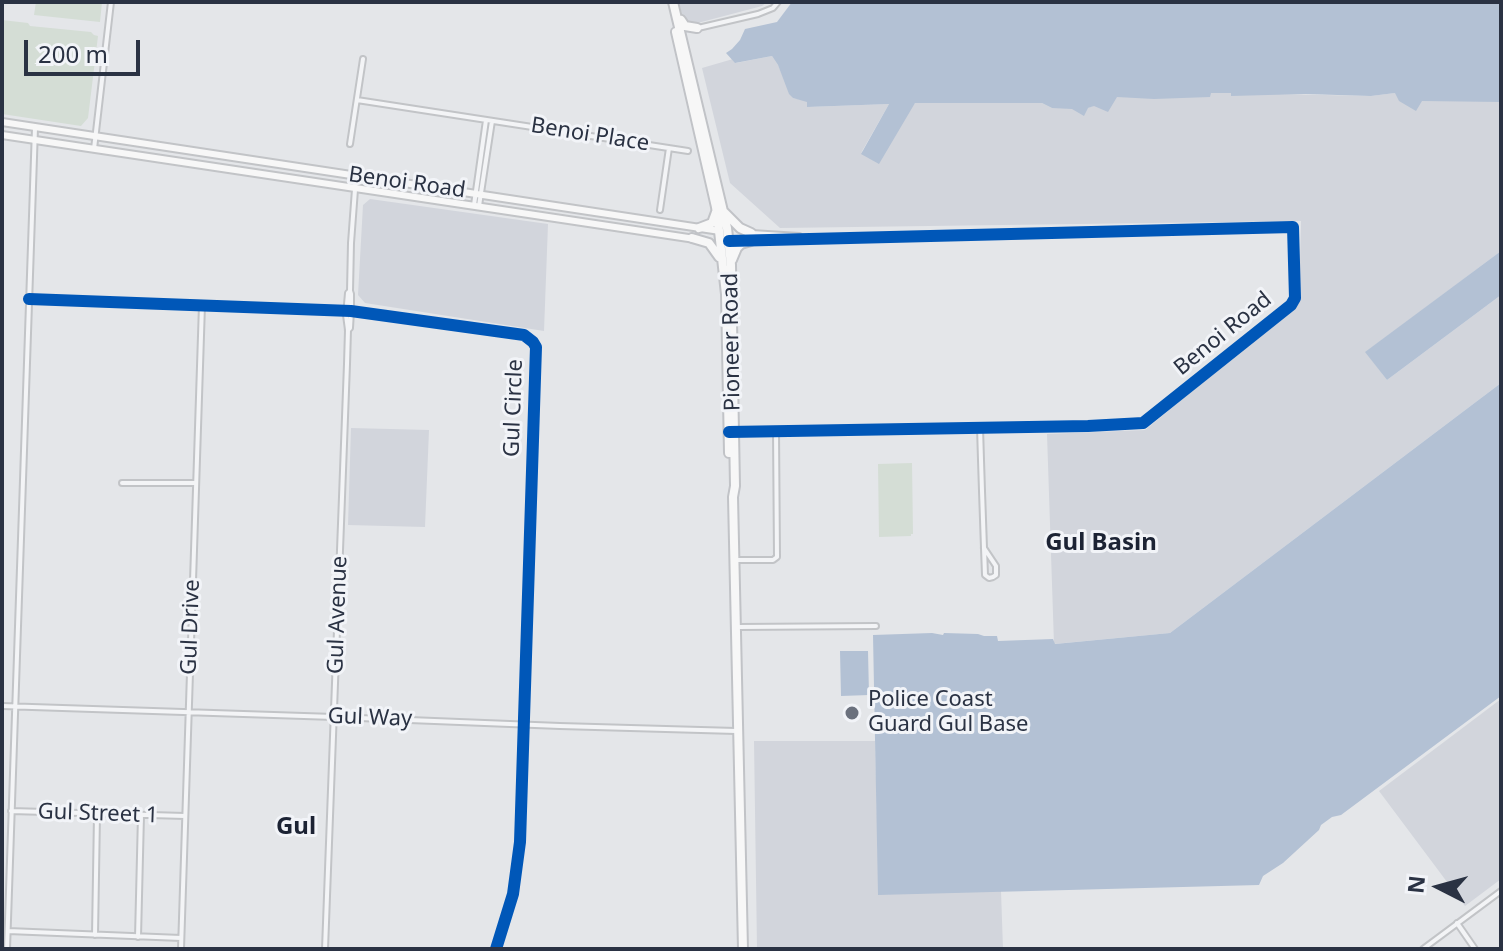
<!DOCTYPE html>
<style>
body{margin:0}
#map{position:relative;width:1503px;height:951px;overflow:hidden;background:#e4e6e9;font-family:"Noto Sans",sans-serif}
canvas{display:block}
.frame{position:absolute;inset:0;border:4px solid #2a3243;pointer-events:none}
.north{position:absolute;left:1399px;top:847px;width:80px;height:80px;-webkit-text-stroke:6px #f2f4f8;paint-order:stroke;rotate:276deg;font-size:22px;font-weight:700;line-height:32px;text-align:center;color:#2a3243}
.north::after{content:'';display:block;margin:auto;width:28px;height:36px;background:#2a3243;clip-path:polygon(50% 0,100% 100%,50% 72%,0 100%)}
.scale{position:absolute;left:24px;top:40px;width:116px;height:36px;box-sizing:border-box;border:4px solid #2a3243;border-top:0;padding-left:10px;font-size:24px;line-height:28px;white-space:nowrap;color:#2a3243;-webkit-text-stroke:6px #f2f4f8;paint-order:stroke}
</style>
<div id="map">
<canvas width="1503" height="951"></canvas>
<div class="frame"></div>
<div class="north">N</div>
<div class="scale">200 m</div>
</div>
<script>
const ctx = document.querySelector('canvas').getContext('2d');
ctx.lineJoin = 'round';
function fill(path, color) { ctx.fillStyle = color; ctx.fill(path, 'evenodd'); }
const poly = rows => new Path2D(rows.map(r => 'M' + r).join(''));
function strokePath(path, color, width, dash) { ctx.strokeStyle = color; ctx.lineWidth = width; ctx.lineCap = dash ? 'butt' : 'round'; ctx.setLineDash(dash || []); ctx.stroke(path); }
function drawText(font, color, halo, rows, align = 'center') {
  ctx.font = font + ' "Noto Sans",sans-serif'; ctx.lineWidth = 6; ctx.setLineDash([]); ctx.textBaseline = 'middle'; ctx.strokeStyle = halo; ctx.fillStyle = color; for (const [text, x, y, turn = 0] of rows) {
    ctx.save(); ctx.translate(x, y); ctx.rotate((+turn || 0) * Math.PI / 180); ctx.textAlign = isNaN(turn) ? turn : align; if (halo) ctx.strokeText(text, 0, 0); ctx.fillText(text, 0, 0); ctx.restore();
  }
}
const built = poly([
 [679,2,767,2,762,6,690,25,683,19],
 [772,56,778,65,793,98,807,101,807,107,889,104,861,153,915,103,1042,103,1052,108,1088,108,1116,97,1210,96,1210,93,1231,93,1371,96,1395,93,1421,101,1501,101,1501,251,1366,352,1387,380,1501,295,1501,383,1170,633,1054,644,1047,434,1145,430,1299,303,1301,221,780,228,730,183,702,68,733,59,736,63],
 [370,199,548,224,544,331,365,303,358,295,363,205],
 [351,428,429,430,425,527,348,525],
 [1501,699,1501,879,1465,906,1379,791],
 [754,741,875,741,879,894,1001,891,1003,949,757,949]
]);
const green = poly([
 [36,2,102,2,100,22,34,15],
 [2,20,28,23,30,26,91,32,94,35,98,36,88,118,81,126,2,114],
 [912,463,913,534,911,534,911,536,879,537,878,464]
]);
const water = poly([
 [792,2,1501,2,1501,102,1422,101,1416,111,1399,101,1395,93,1371,96,1305,94,1231,96,1231,93,1211,93,1210,97,1154,99,1117,97,1108,112,1094,106,1088,108,1084,116,1072,109,1052,108,1042,103,915,103,879,164,861,154,889,104,807,107,807,102,793,98,789,94,778,65,772,56,735,63,726,53,732,49,740,40,745,29,777,22],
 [1501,251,1501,295,1387,380,1365,352],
 [1501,383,1501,696,1341,815,1332,817,1321,825,1319,830,1283,863,1263,876,1259,885,878,895,873,635,932,633,943,635,944,633,978,634,984,636,997,636,998,641,1053,639,1055,644,1170,633],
 [840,651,868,651,869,695,841,696]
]);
const street = poly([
 [698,28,758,14,773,8,778,2],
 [357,100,688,151],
 [350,144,363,59],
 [94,149,111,2],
 [474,205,486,120],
 [479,206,492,121],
 [660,210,669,148],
 [752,233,799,236],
 [29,299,351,311,524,335,533,342,536,347,520,842,513,894,496,949],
 [348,330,350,328,351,311,351,294,350,291,351,243,356,176],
 [980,427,981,460,982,491,984,548,985,575,989,578,993,577,996,575,996,566,984,548],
 [735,432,1088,426,1143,423,1260,331,1291,305,1294,300,1293,227,751,241],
 [122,483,195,483],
 [735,560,773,560,777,557,776,431],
 [738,627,876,626],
 [2,706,334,717,560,726,736,731],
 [11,811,185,816],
 [1457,923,1475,949],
 [8,931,181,938],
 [95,935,97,815],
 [138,937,141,815],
 [7,949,35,128],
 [181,949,202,305],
 [325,949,347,364,348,330,346,315,348,293,350,291],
 [1423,949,1501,891]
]);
const secondary = poly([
 [2,122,720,231],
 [2,135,695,239]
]);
const primary = poly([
 [673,2,727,228,731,265,734,432,735,486,733,497,743,949],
 [681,20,685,26,697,28],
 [676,32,716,207,719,231,726,294,729,453],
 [724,212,740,228,751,233],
 [699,228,712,223,716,212],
 [692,238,709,243,719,257],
 [732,260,737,248,741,244,751,241]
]);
const cycleway = poly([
 [29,299,351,311,524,335,533,342,536,347,520,842,513,894,496,949],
 [729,432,1088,426,1143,423,1291,305,1295,298,1293,227,729,241]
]);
const markers = [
 [852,713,8,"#6b717d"]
];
const streetNames = [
 ["Benoi Place",590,135,9],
 ["Benoi Road",407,183,8],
 ["Benoi Road",1223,334,-39],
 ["Pioneer Road",732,342,-91],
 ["Gul Circle",514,408,-88],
 ["Gul Avenue",338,615,-88],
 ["Gul Drive",191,627,-88],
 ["Gul Way",370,718,2],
 ["Gul Street 1",98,814,2]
];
const poiNames = [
 ["Police Coast",868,700],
 ["Guard Gul Base",868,725]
];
const neighbourhoodNames = [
 ["Gul Basin",1101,543],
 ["Gul",296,827]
];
fill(built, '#d2d5dc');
fill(green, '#d4ddd5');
fill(water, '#b3c1d4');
strokePath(street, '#c2c4c7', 8);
strokePath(secondary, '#c2c4c7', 10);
strokePath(primary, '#c1c3c7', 12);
strokePath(street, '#f3f4f6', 4);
strokePath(secondary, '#f7f7f7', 6);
strokePath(primary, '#f7f7f7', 8);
strokePath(cycleway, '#0057b8', 12);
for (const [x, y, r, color] of markers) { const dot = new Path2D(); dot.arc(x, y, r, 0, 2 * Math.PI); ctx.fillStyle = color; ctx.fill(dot); strokePath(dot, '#f2f4f8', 3); }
drawText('22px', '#2a3243', '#f2f4f8', streetNames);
drawText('22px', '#2a3243', '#f2f4f8', poiNames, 'left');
drawText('bold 24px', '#1c2334', '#f2f4f8', neighbourhoodNames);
</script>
